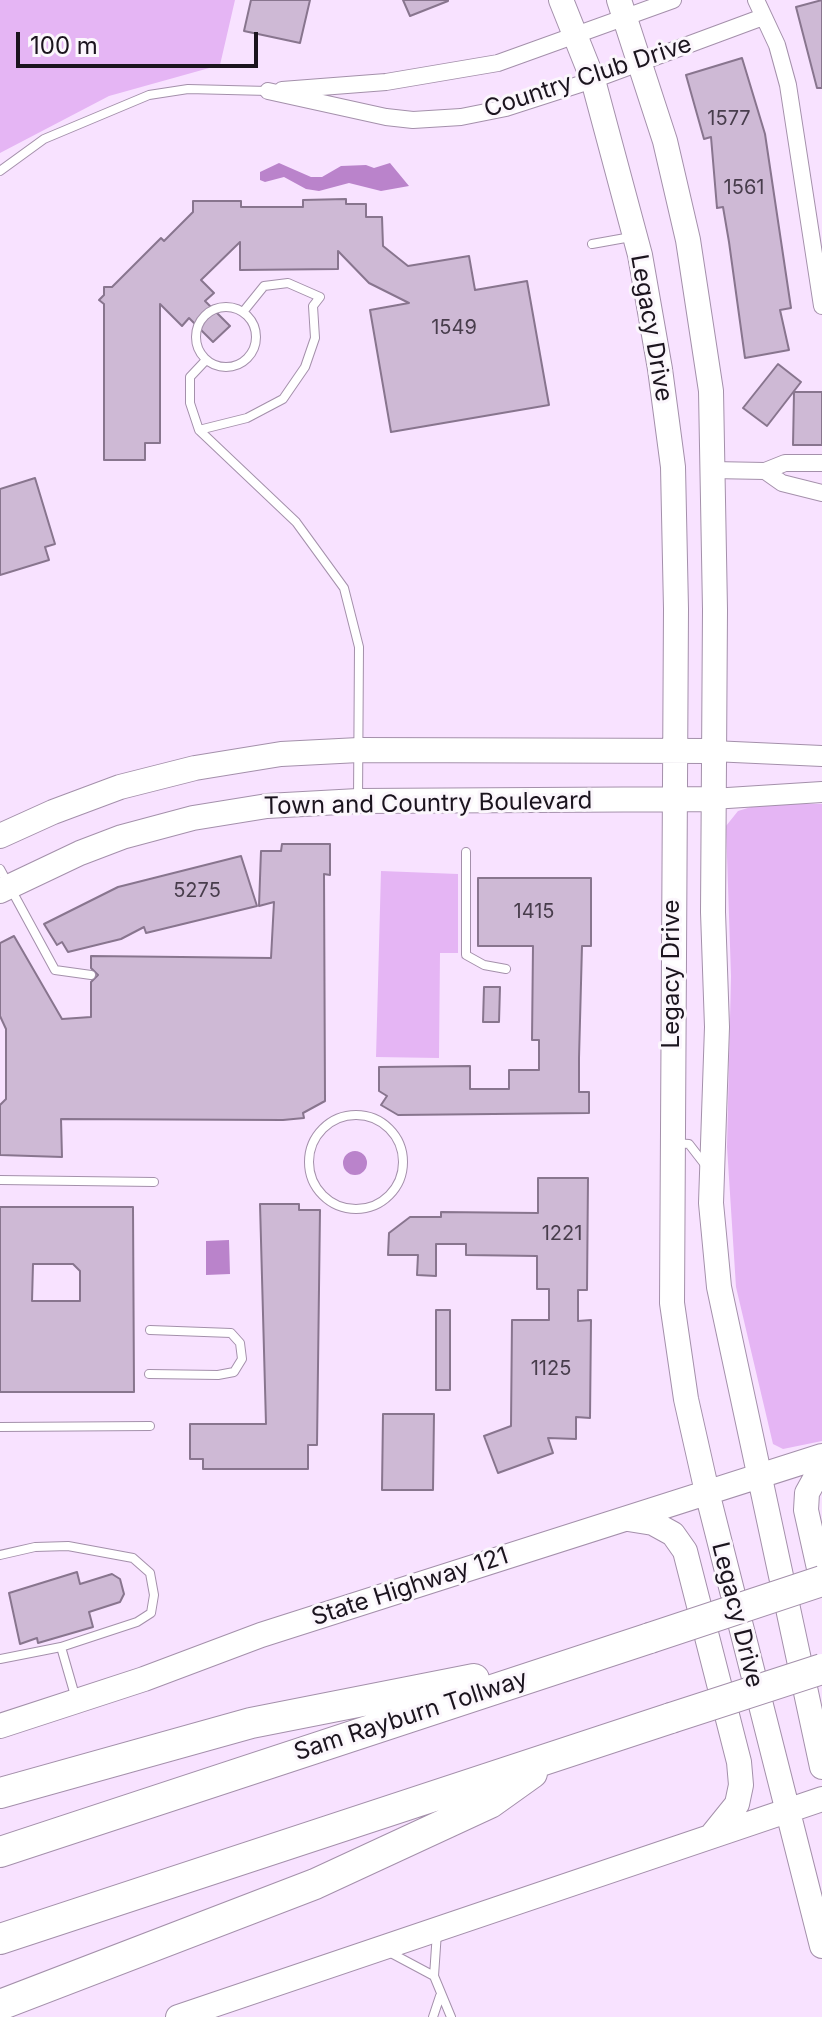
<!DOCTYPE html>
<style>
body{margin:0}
#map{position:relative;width:822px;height:2017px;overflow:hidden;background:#f8e2ff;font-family:Inter,sans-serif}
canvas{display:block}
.scale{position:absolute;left:16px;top:32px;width:242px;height:36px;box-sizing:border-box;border:4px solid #1b141e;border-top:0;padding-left:10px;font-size:24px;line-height:28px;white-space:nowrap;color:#1b141e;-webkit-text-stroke:6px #fbf6fc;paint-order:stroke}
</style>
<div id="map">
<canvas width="822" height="2017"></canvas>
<div class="scale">100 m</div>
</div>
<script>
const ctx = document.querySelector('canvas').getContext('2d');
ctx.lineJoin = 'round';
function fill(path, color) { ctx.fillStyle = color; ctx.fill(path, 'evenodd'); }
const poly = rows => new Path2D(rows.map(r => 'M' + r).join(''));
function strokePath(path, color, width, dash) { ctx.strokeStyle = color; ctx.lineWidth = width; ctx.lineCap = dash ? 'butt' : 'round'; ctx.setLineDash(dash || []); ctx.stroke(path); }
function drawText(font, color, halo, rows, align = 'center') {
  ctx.font = font + ' Inter,sans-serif'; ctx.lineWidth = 6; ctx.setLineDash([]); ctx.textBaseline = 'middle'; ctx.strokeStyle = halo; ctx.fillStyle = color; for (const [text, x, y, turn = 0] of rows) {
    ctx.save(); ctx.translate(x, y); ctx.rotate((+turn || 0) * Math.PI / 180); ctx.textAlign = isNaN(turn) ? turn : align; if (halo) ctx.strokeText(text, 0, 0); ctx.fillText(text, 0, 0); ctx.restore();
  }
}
const green = poly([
 [0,0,235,0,220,65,109,96,0,153],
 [761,804,822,804,822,1441,783,1449,773,1444,736,1287,727,1147,731,976,726,826,738,811],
 [381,871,458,874,458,953,440,953,439,1058,376,1057]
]);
const water = poly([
 [279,163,311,177,322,177,341,166,366,165,374,168,390,163,409,186,381,191,349,183,319,191,306,189,284,177,265,182,260,180,260,172],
 '343 1163a12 12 0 1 1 24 0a12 12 0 1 1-24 0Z',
 [229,1240,230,1274,206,1275,206,1241]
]);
const building = poly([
 [251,0,310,0,300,43,244,31,251,0],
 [403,0,448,0,448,1,410,16,403,0],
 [822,0,822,88,817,88,796,7,822,0],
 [742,58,765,134,791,308,780,310,789,350,745,358,729,242,723,207,717,208,711,137,704,139,686,75,742,58],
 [346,199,346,204,366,204,366,217,382,217,383,246,408,266,469,256,475,290,527,281,549,405,391,432,370,310,409,303,369,283,338,251,338,269,240,270,240,242,201,280,214,293,205,301,230,326,213,342,189,318,182,326,160,304,160,443,145,443,145,460,104,460,104,304,99,300,104,295,104,287,112,287,161,238,164,241,193,212,193,201,241,201,241,207,303,207,303,200,346,199],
 [778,364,801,382,767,426,743,408,778,364],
 [794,392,822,392,822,445,793,445,794,392],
 [35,478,55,544,45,547,49,560,0,575,0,489,35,478],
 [282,844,330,844,330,875,324,874,325,1101,303,1113,304,1118,283,1120,61,1119,62,1157,0,1155,0,1105,6,1099,6,1029,0,1016,0,943,14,936,62,1019,91,1017,91,982,98,975,91,968,91,956,271,958,274,902,259,906,261,851,281,851,282,844],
 [241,856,257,906,146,933,144,927,121,939,68,952,62,942,57,945,44,924,118,887,241,856],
 [478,878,591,878,591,946,582,946,579,1058,579,1092,589,1092,589,1113,398,1115,381,1105,387,1096,379,1091,379,1067,470,1066,470,1089,509,1089,509,1070,539,1070,539,1040,532,1040,533,946,478,946,478,878],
 [484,987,500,987,499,1022,483,1022,484,987],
 [538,1178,588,1178,587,1290,578,1290,578,1321,591,1320,590,1418,576,1417,576,1439,548,1438,553,1453,498,1473,484,1436,511,1426,512,1320,549,1320,549,1289,537,1289,537,1256,466,1255,466,1244,436,1244,436,1276,417,1275,418,1255,388,1255,389,1233,410,1217,441,1217,441,1212,538,1213,538,1178],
 [260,1204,299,1204,299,1210,320,1210,317,1445,308,1445,308,1469,203,1469,203,1459,190,1459,190,1424,266,1424,260,1204],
 [0,1207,133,1207,134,1392,0,1392,0,1207],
 [33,1264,73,1264,80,1271,80,1301,32,1301,33,1264],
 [436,1310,450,1310,450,1390,436,1390,436,1310],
 [383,1414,434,1414,433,1490,382,1490,383,1414],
 [77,1572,80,1584,112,1574,120,1579,124,1594,120,1602,89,1612,93,1627,38,1643,37,1638,20,1644,9,1593,77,1572]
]);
const service = poly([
 [0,171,44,139,149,95,188,89,268,91],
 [592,244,631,237],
 '196 337a30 30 0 1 1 60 0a30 30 0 1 1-60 0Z',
 [206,360,190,377,190,403,199,430,296,522,344,588,359,647,358,800],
 [199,430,247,418,283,399,305,367,315,338,313,306,320,297,288,283,264,286,243,312],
 [466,852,466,955,484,965,506,969],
 [0,869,55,970,91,975],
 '309 1162a47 47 0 1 1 94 0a47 47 0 1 1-94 0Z',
 [675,1143,689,1144,706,1166],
 [0,1180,154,1182],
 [149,1374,218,1375,234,1372,242,1359,240,1343,231,1333,150,1330],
 [0,1427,150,1426],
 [0,1555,35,1547,68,1546,133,1558,150,1573,154,1595,151,1613,137,1622,61,1647,76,1699],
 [0,1659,61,1647],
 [437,1932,434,1976,451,2017],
 [389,1952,434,1976],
 [433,2017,440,1996]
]);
const minor = poly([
 [756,0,777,45,788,85,822,306],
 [282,90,386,82,498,63,673,0],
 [268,91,386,117,413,120,461,117,506,108,593,80,763,17],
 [712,470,765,471,785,463,822,463],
 [765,471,782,483,822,493]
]);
const tertiary = poly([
 [712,751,822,756],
 [712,799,822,792]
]);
const secondary = poly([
 [561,0,593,80,640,255,660,369,673,467,676,609,672,1303,686,1399,707,1492,822,1946],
 [619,0,665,141,688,240,711,391,715,610,713,912,717,1027,711,1203,719,1287,822,1767],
 [0,836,53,812,120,787,195,768,281,754,359,750,712,751],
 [0,891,80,853,122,837,193,818,267,806,358,801,712,799],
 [822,1466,807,1493,806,1510,822,1582],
 [628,1519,653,1523,673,1534,685,1551,739,1762,741,1785,737,1804,712,1835],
 [0,1726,144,1679,261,1635,822,1456],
 [178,2017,822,1799]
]);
const motorway = poly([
 [0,1793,251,1723,474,1679],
 [0,1852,650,1638],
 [0,1939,671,1718],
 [0,2005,315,1884,490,1803,532,1773]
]);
const motorwayBridge = poly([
 [650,1638,822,1581],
 [671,1718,822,1669]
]);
const numberNames = [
 ["1577",729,119],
 ["1561",744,188],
 ["1549",454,328],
 ["5275",197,891],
 ["1415",534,912],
 ["1221",562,1234],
 ["1125",551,1369]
];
const streetNames = [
 ["Country Club Drive",588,77,-18],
 ["Legacy Drive",651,328,80],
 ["Town and Country Boulevard",428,804,-1],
 ["Legacy Drive",672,974,-90],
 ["State Highway 121",410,1587,-18],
 ["Legacy Drive",737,1615,76],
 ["Sam Rayburn Tollway",411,1716,-18]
];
fill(green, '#e5b5f4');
fill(water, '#ba83cb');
fill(building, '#ceb9d5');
strokePath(building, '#88758e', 2);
strokePath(service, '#a490ab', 10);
strokePath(minor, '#a490ab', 18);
strokePath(tertiary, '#a490ab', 22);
strokePath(secondary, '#a490ab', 26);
strokePath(motorway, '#a490ab', 32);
strokePath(service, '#fff', 8);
strokePath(minor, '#fff', 16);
strokePath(tertiary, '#fff', 20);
strokePath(secondary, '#fff', 24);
strokePath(motorway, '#fff', 30);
strokePath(motorwayBridge, '#a490ab', 32, []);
strokePath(motorwayBridge, '#fff', 30);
drawText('20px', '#483d4c', null, numberNames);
drawText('24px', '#1b141e', '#fbf6fc', streetNames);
</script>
